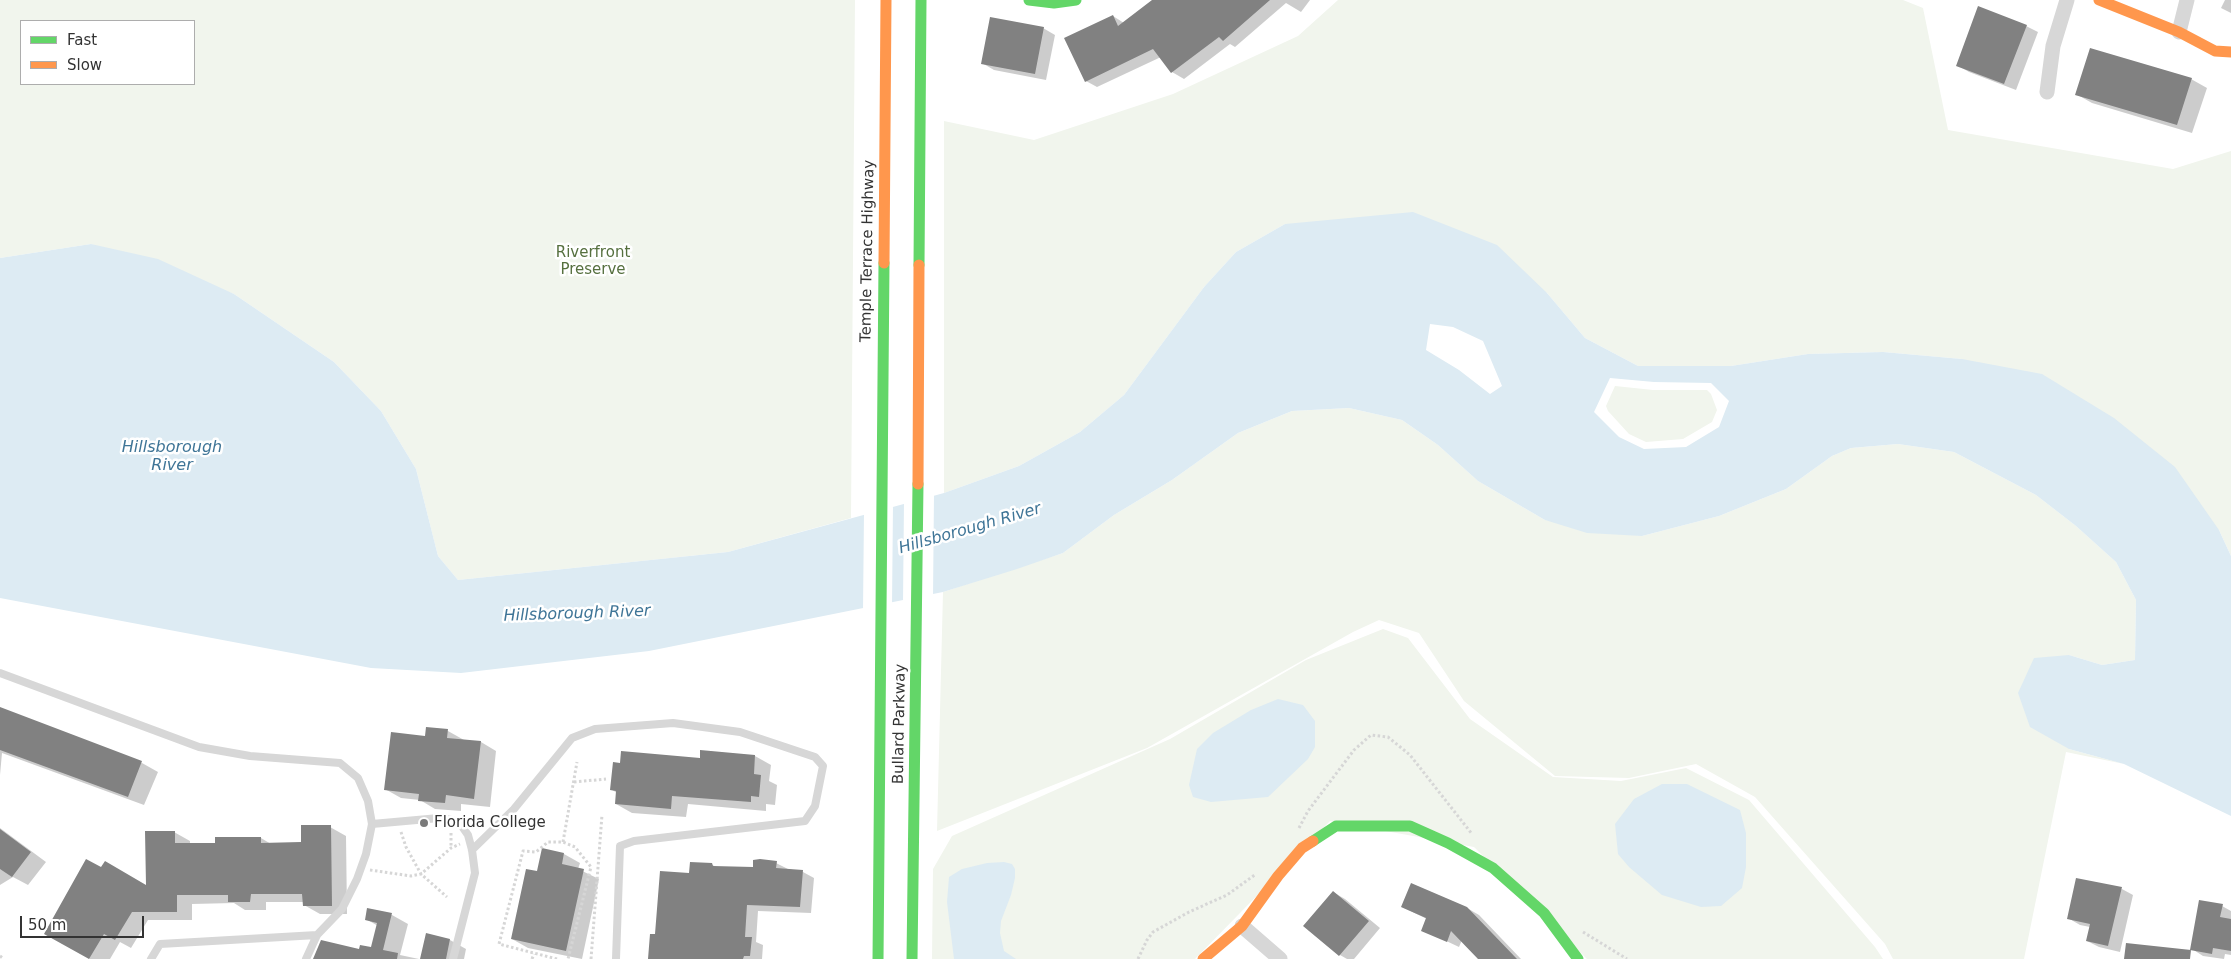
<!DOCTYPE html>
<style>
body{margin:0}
#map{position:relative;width:2231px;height:959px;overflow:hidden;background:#fff;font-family:"DejaVu Sans",sans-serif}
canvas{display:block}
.legend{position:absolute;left:20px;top:20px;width:175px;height:65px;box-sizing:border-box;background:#fff;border:1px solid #adadad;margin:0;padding:6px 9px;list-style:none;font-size:15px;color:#333}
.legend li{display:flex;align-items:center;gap:10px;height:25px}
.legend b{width:25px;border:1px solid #adadad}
.scale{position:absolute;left:20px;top:916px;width:124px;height:22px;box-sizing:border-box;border:2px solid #333;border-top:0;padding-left:6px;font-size:15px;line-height:18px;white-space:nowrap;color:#333;-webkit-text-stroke:4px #fff;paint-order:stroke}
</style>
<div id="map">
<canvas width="2231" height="959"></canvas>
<ul class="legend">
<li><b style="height:6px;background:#63d668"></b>Fast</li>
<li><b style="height:6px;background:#ff974d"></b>Slow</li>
</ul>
<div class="scale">50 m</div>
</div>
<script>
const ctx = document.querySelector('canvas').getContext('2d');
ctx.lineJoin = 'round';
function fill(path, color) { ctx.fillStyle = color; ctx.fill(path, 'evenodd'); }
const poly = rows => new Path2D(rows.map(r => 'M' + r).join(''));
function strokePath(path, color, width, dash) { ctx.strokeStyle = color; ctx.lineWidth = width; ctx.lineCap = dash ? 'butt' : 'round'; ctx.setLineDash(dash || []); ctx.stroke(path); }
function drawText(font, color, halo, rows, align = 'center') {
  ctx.font = font + ' "DejaVu Sans",sans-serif'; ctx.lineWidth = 5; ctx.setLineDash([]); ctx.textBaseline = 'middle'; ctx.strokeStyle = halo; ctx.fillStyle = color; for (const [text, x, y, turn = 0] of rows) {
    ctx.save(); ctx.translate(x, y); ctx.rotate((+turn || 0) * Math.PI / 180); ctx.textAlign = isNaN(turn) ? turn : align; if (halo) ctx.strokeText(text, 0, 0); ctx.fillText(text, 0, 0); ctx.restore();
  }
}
const green = poly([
 [0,0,855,0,851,518,728,552,458,580,438,556,416,469,381,411,334,362,234,294,91,244,0,258],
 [21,21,194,21,194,84,21,84],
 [1338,0,1903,0,1923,8,1948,130,2173,169,2231,151,2231,556,2219,530,1962,359,1883,352,1808,354,1731,366,1638,366,1585,338,1547,293,1285,224,1236,252,1204,287,1124,395,1080,432,1019,466,944,493,944,121,1034,140,1173,94,1298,36],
 [1615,386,1653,390,1707,390,1711,394,1717,410,1712,422,1683,439,1646,442,1629,434,1608,411,1606,406],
 [1349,408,1402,420,1438,445,1478,481,1545,520,1642,536,1719,516,1786,489,1832,456,1851,448,1898,444,1954,452,2036,495,2076,526,2116,562,2136,600,2135,660,2102,665,2069,655,2069,749,2124,764,2066,752,2024,959,1893,959,1885,944,1755,797,1696,764,1629,778,1555,776,1464,701,1419,633,1379,620,1353,632,1147,748,937,831,943,592,1063,553,1114,515,1172,480,1238,433,1292,411],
 [1383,629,1408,638,1470,719,1553,777,1621,781,1686,768,1749,800,1875,947,1883,959,1587,959,1474,847,1330,821,1195,959,932,959,933,869,952,836,1170,739,1306,660]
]);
const water = poly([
 [1413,212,1497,245,1547,293,1585,338,1638,366,1731,366,1808,354,1883,352,1962,359,2042,374,2114,418,2175,467,2219,530,2231,556,2231,816,2124,764,2069,749,2030,727,2018,693,2034,658,2069,655,2102,665,2135,660,2136,600,2116,562,2076,526,2036,495,1954,452,1898,444,1851,448,1832,456,1786,489,1719,516,1642,536,1587,533,1545,520,1478,481,1438,445,1402,420,1349,408,1292,411,1238,433,1172,480,1114,515,1063,553,1017,569,943,592,649,651,461,673,371,668,0,598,0,258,91,244,158,259,234,294,334,362,381,411,416,469,438,556,458,580,728,552,944,493,1019,466,1080,432,1124,395,1204,287,1236,252,1285,224],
 [1430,324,1453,327,1483,341,1502,386,1490,394,1459,370,1426,350],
 [1610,378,1654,382,1711,383,1729,401,1719,427,1686,447,1644,449,1619,437,1594,412],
 [1278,699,1303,705,1315,721,1315,747,1308,759,1268,797,1211,802,1193,797,1189,785,1197,749,1213,733,1251,710],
 [1662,784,1687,784,1740,810,1746,833,1746,867,1742,888,1721,906,1701,907,1662,895,1629,867,1618,854,1615,824,1634,799],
 [1004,862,1012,864,1015,869,1015,878,1011,895,1001,921,1000,933,1004,951,1016,959,954,959,947,902,949,877,962,869,987,863]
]);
const pier = poly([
 [934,493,933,597,903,603,904,501],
 [893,504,892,605,863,611,864,512]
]);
const shadow = poly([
 [1154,0,1310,0,1301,12,1286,3,1235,47,1230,44,1184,79,1172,72,1161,57,1097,87,1086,81,1113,16,1124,23],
 [2225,0,2231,0,2231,13,2221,8],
 [2026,26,2038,32,2016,90,1969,72,1957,65],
 [1043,28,1055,35,1046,80,994,70,982,63],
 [2191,79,2207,88,2192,133,2092,103,2076,94],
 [0,708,142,763,158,772,144,805,2,753,0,775],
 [427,729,448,731,464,740,481,742,496,751,490,807,461,804,461,811,435,809,420,800,401,798,385,789,426,737],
 [755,756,771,765,769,781,777,785,775,805,766,804,766,811,688,804,686,817,632,813,616,804,617,793,611,789,621,764],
 [330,827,346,836,347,914,320,914,304,905,304,902,266,902,266,910,245,910,234,903,192,904,192,920,148,920,131,948,120,942,110,959,90,959,46,933,148,887,174,832,190,841,190,844,216,844,261,838,271,844,302,843],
 [0,828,46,862,28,885,13,877,0,885],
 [543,849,564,854,580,863,578,869,599,879,582,959,528,948,512,939,538,873],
 [776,863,788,869,803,872,814,878,811,913,758,911,756,942,763,945,762,959,650,959,656,935,690,874,712,865,717,867,754,869],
 [2122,889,2133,895,2120,952,2099,947,2087,941,2090,927,2080,925,2068,918],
 [1333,892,1345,899,1380,928,1354,959,1347,959,1340,955],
 [2222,906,2231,911,2231,955,2225,954,2224,959,2203,956,2192,949],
 [1402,907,1467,908,1479,915,1521,959,1480,959,1462,940,1459,947,1423,930,1427,919],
 [368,909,392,915,408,924,400,955,419,959,314,959,372,949,378,926,366,919],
 [427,935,450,940,466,949,464,959,421,959]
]);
const building = poly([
 [1152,0,1270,0,1223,41,1219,37,1171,73,1153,49,1085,82,1064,38,1113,15,1118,26],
 [1978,6,2027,25,2004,84,1956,66],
 [990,17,1044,27,1035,74,981,64],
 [2090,48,2192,78,2177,125,2075,95],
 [0,707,142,761,128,797,0,750],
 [426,727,448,729,447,738,481,741,474,799,446,795,445,803,418,801,419,794,384,790,391,732,425,736],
 [700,750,755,755,754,774,761,775,759,797,751,796,751,802,672,796,671,809,615,804,616,791,610,790,613,762,620,763,621,751,700,758],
 [301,825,331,825,332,906,303,906,302,894,251,894,250,902,228,902,228,895,177,895,177,912,132,912,115,940,104,934,89,959,44,934,86,859,101,867,105,861,146,885,145,831,175,831,175,843,215,843,215,837,261,837,261,843,301,842],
 [0,829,31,852,12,877,0,869],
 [542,848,564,853,562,864,584,869,566,951,511,939,526,869,537,871],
 [760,859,777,861,776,868,803,870,800,907,747,905,745,937,752,937,750,956,744,956,743,959,648,959,650,934,655,934,660,871,689,873,690,862,712,863,713,866,753,867,753,860],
 [2076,878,2122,887,2108,946,2086,941,2090,924,2067,919],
 [1411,883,1467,907,1517,959,1478,959,1451,931,1447,942,1421,931,1426,918,1401,907],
 [1333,891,1369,921,1339,956,1303,926],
 [2199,900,2223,904,2220,917,2231,919,2231,951,2213,948,2212,954,2190,950],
 [367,908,392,913,383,950,398,953,397,959,313,959,321,940,359,949,360,945,371,947,377,923,365,920],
 [426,933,450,939,446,959,420,959],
 [2126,943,2191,950,2190,959,2124,959]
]);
const path = poly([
 [574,782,606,779],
 [1299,828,1308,811,1354,750,1371,735,1388,737,1410,755,1472,834],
 [401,832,406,847,421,874,447,897],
 [451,833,451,848],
 [563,842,577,762],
 [370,870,411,876,421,874,451,848,460,844],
 [1583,932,1627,959],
 [0,956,4,959],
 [532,959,534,954],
 [557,959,499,944,523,851,536,852,548,842,563,842,575,847,591,867,568,959],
 [591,959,602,815],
 [1138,959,1147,940,1153,932,1189,912,1227,895,1256,874]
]);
const lane = poly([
 [0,673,199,747,250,756,340,763,358,778,368,801,372,824,366,854,357,879,342,909,317,935,306,959],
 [372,824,439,818,452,820,461,825,468,835,472,850,475,873,453,959],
 [472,850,514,809,572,738,595,729,673,723,740,732,815,757,823,766,815,806,805,821,634,841,620,846,616,959],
 [151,959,160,944,317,935]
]);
const street = poly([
 [2179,32,2187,0],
 [2047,92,2053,46,2067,0],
 [1242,926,1280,959]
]);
const fast = poly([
 [1029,0,1054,3,1076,0],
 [919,265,921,0],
 [1313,841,1336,826,1410,826,1448,843,1493,868,1544,913,1578,959],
 [878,959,884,263],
 [912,959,918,484]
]);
const slow = poly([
 [2099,0,2179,32,2215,51,2231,52],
 [884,263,886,0],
 [918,484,919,265],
 [1203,959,1242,926,1278,876,1302,848,1313,841]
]);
const markers = [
 [424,823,5,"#7a7a7a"]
];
const streetNames = [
 ["Temple Terrace Highway",868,251,-89],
 ["Bullard Parkway",900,724,-89]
];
const parkNames = [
 ["Riverfront",593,253],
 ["Preserve",593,270]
];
const poiNames = [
 ["Florida College",434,823]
];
const waterNames = [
 ["Hillsborough",172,448],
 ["River",172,466],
 ["Hillsborough River",970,529,-16],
 ["Hillsborough River",577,614,-2]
];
fill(green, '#f1f5ed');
fill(water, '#ddebf3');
fill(pier, '#fff');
fill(shadow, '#0003');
fill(building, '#818181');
strokePath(path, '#d6d6d6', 3, [2.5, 2.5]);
strokePath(lane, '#d7d7d7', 8);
strokePath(street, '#d7d7d7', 15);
strokePath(fast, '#63d668', 11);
strokePath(slow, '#ff974d', 11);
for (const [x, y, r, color] of markers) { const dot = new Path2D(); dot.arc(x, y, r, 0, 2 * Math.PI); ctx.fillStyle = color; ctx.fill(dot); strokePath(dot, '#fff', 2); }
drawText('15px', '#333', '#fff', streetNames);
drawText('15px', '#56703f', '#fff', parkNames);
drawText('15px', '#333', '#fff', poiNames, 'left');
drawText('italic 16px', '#3f7597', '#fff', waterNames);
</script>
